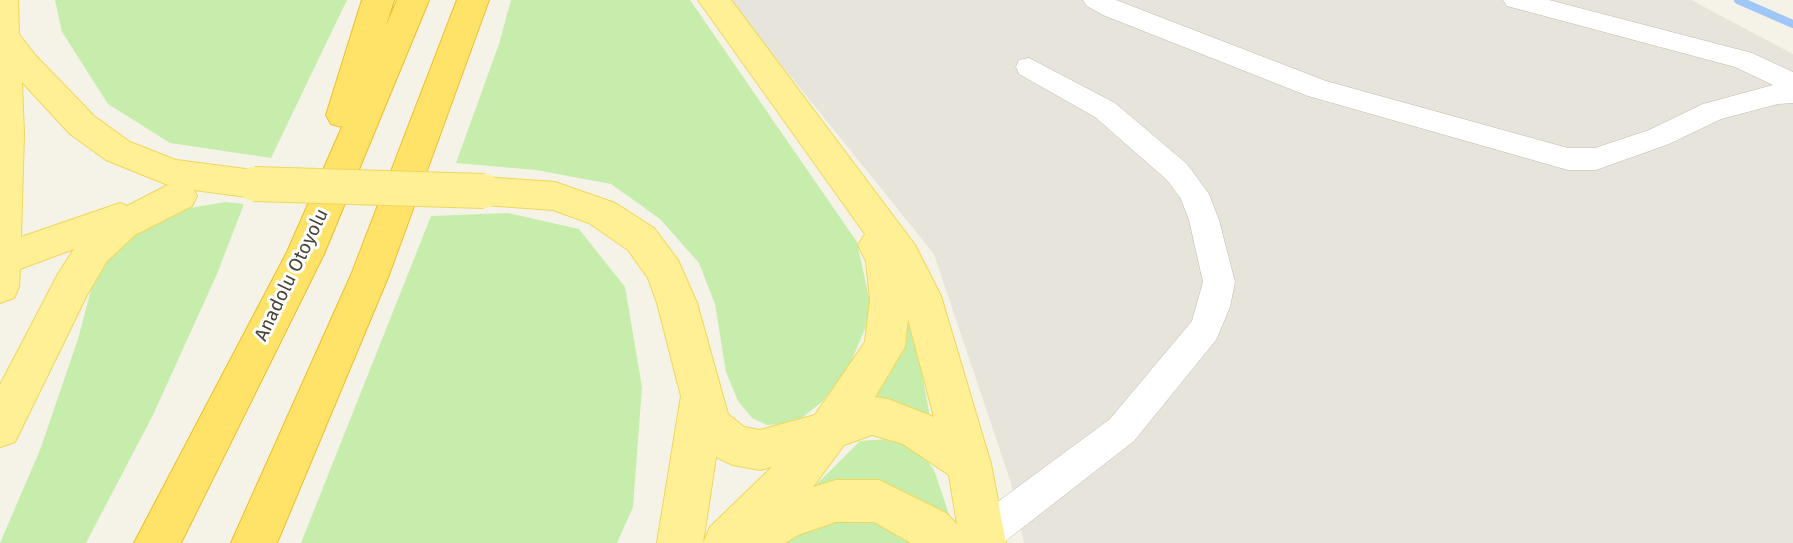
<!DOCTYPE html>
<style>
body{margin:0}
canvas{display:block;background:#f5f3e7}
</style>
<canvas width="1793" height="543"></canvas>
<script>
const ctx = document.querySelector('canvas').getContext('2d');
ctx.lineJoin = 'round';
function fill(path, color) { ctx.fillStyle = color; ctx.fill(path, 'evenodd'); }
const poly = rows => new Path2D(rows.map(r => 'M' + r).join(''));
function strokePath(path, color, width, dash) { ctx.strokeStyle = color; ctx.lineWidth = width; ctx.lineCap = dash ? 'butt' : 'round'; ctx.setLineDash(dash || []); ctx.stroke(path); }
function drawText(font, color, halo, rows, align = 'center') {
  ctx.font = font + ' "Fira Sans",sans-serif'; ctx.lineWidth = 6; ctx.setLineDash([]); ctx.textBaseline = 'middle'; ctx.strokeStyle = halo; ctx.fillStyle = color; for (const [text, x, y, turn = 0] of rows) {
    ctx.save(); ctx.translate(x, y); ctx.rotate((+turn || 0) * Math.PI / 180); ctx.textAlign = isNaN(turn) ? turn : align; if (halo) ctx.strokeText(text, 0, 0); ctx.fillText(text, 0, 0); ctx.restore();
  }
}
const industrial = poly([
 [729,0,1691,0,1793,54,1793,543,1024,543,1011,483,934,254]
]);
const green = poly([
 [55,0,347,0,271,158,170,143,108,104,62,32],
 [511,0,690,0,857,242,872,312,848,369,822,402,795,423,767,425,752,418,738,401,726,372,715,304,699,263,660,219,611,184,536,170,456,163,499,44],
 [226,202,244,204,217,274,153,415,86,543,0,543,40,450,78,339,95,275,116,244,153,223,190,208],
 [508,213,579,229,625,287,642,387,633,507,617,543,301,543,431,216],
 [906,303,914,334,930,416,870,402,888,377,902,347],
 [889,439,917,446,934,470,952,523,809,492,860,441],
 [868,519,899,526,913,543,779,543,820,521]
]);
const stream = poly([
 [1738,0,1793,24]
]);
const minor = poly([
 [1083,0,1116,0,1326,81,1568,148,1595,148,1649,130,1703,104,1773,85,1735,67,1507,6,1503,0,1549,0,1752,53,1793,72,1793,103,1778,104,1721,119,1669,144,1596,170,1568,170,1308,96,1103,15,1087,6,1083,0],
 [1029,58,1115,103,1187,164,1209,194,1219,220,1235,282,1230,307,1216,340,1134,441,1003,543,966,543,963,536,969,523,1110,419,1192,321,1203,282,1189,220,1181,199,1167,180,1095,117,1019,74,1016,67,1019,60,1029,58]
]);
const major = poly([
 [0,0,18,0,19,34,35,55,94,116,130,142,176,160,254,170,267,174,272,184,267,194,254,198,194,190,197,196,192,206,135,235,107,261,87,295,15,442,0,447,0,385,58,274,74,249,20,269,19,287,14,298,0,303,0,0],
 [22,82,70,134,106,160,168,185,127,206,120,203,21,237,24,134,22,82],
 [698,0,731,0,915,245,941,296,991,464,1006,543,911,543,874,522,836,522,798,535,785,543,703,543,710,527,772,467,760,470,733,465,716,457,703,543,657,543,681,396,657,303,648,278,628,250,589,223,553,210,484,205,471,201,466,191,471,181,484,177,555,182,615,203,654,228,678,260,697,303,728,414,744,427,760,430,815,415,865,342,870,299,866,261,858,245,865,234,698,0],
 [908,319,934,417,888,399,875,397,905,347,908,319],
 [872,435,903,444,949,475,957,524,946,513,879,480,836,480,813,487,844,445,872,435]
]);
const highway = poly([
 [362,0,394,0,386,26,397,0,429,0,324,254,181,543,134,543,287,252,342,127,331,124,326,115,362,0],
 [457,0,489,0,389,275,277,543,231,543,351,275,457,0]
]);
const majorBridge = poly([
 [254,184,484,191]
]);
const streetNames = [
 ["Anadolu Otoyolu",292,275,-64]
];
fill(industrial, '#e7e4db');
fill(green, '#c6edac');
strokePath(stream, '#9ec6f7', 8);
strokePath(minor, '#c1bca8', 1);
strokePath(major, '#efd75b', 2);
strokePath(highway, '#ecc02a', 2);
fill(minor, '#fff');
fill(major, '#fff096');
fill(highway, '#ffe268');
strokePath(majorBridge, '#efd75b', 36, []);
strokePath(majorBridge, '#fff096', 34);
drawText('19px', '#494435', '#fff', streetNames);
</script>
